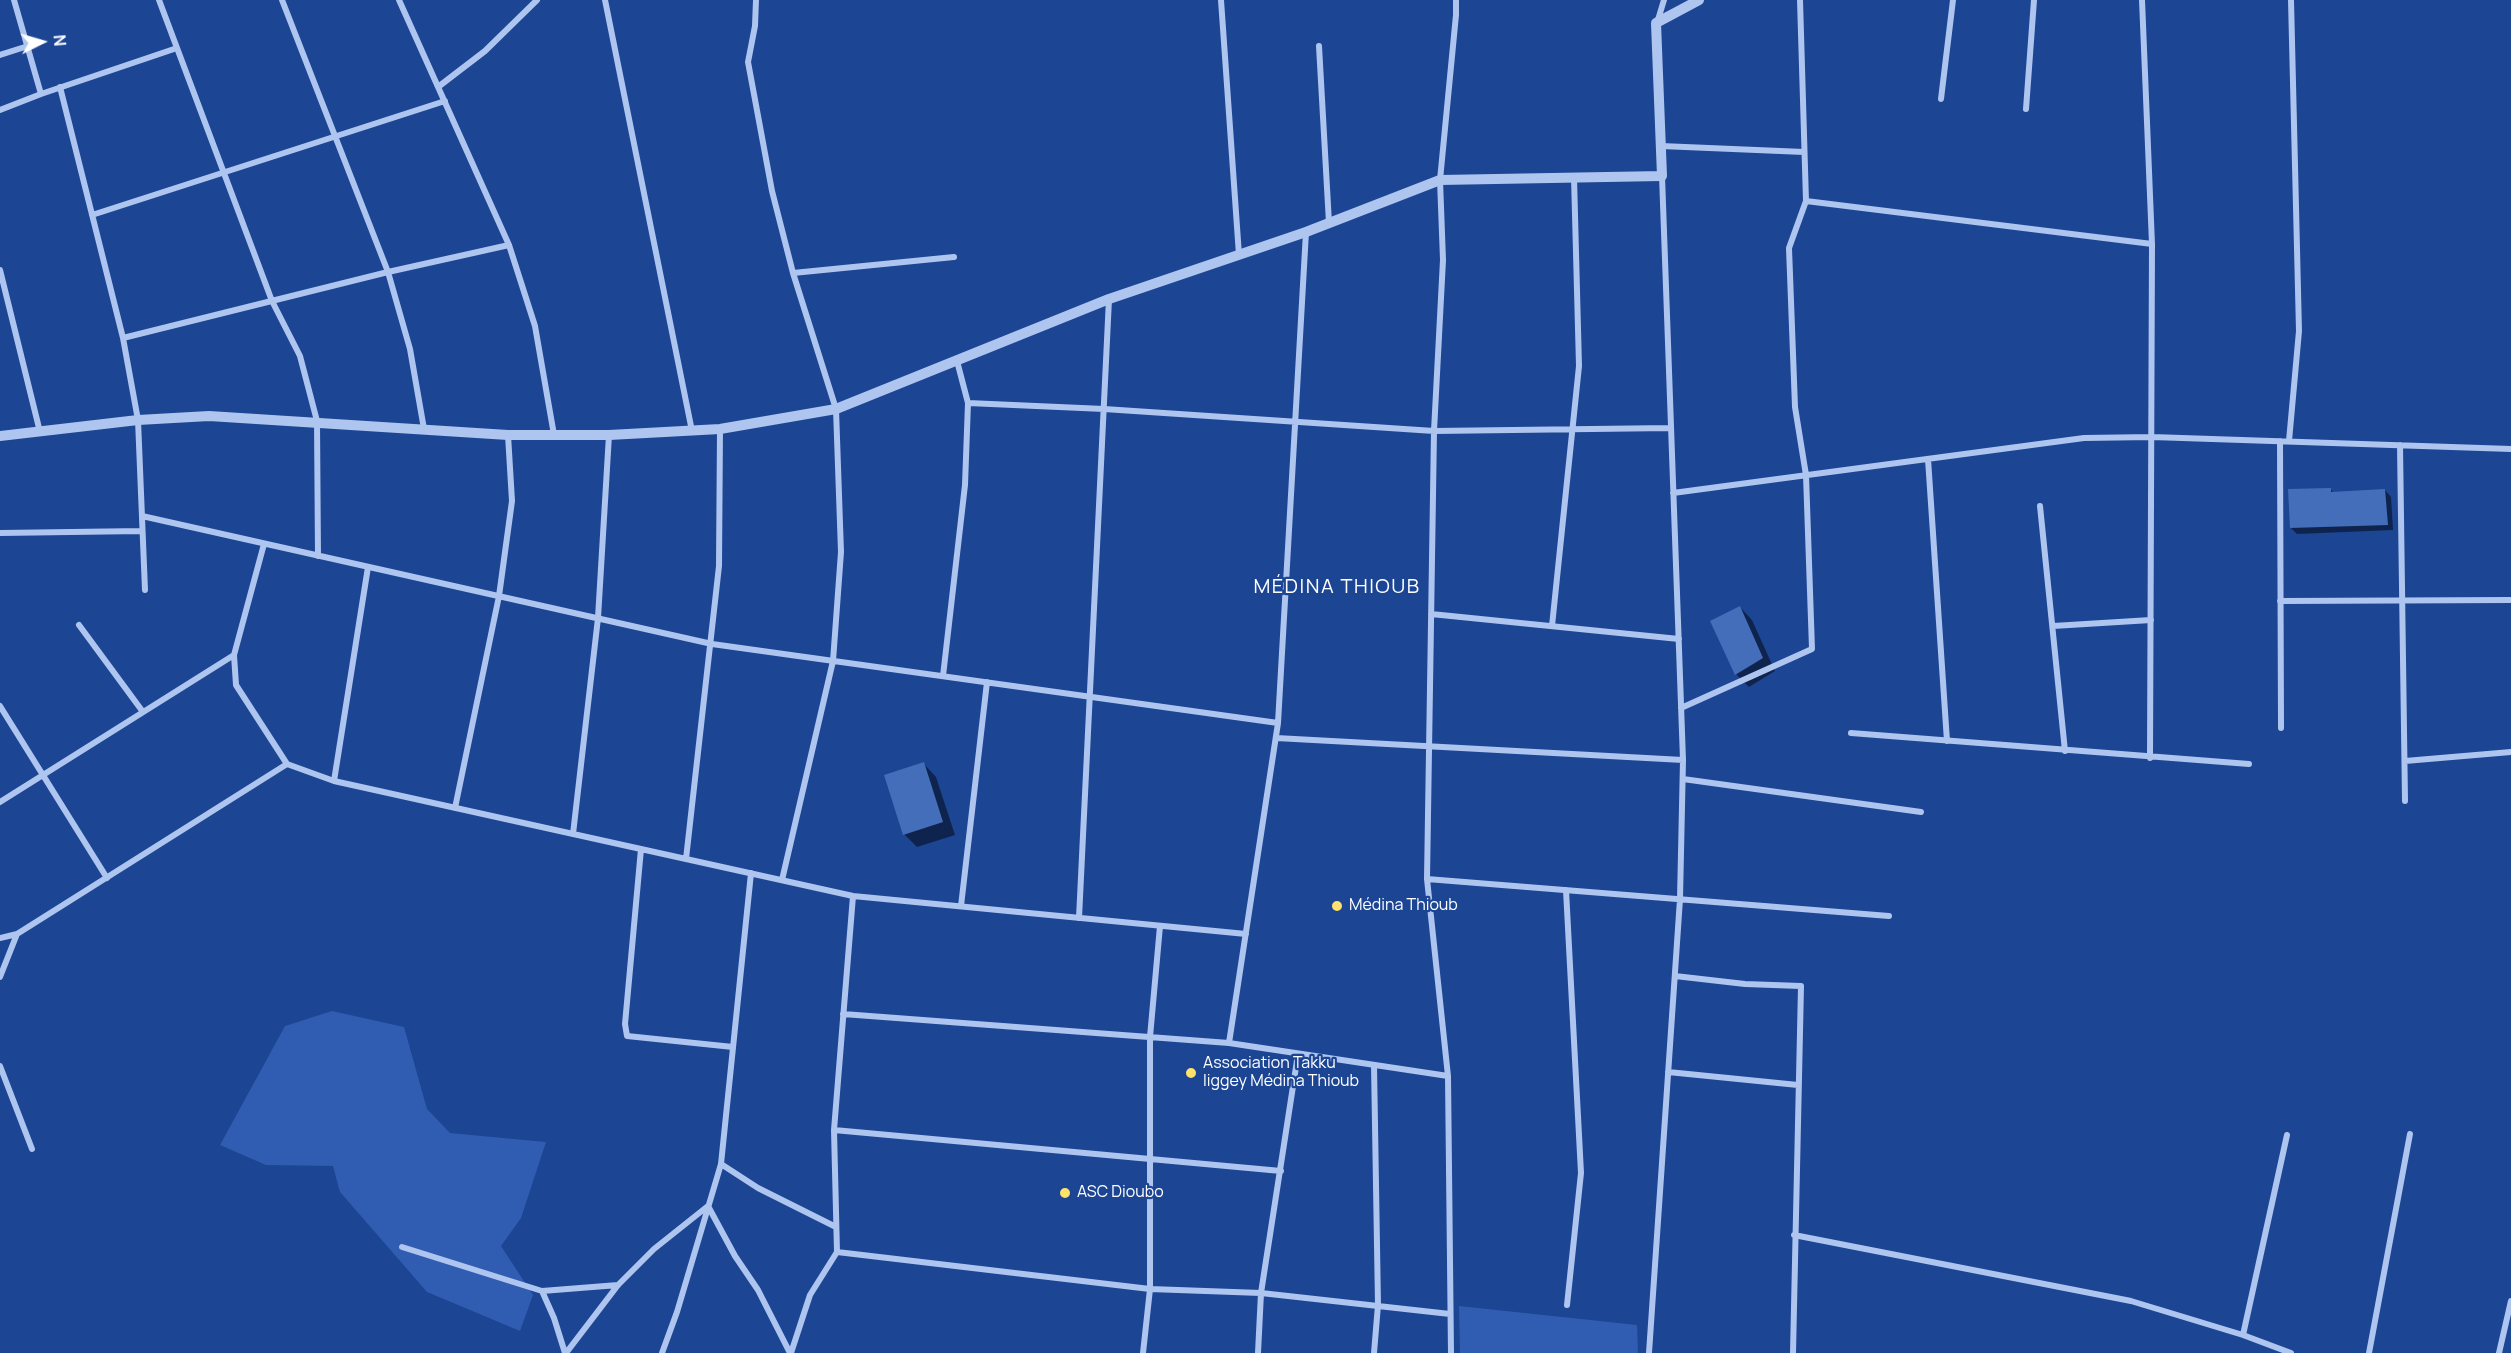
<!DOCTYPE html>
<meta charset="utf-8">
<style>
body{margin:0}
#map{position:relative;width:2511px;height:1353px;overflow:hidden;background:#1c4593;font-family:Manrope,sans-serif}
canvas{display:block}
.north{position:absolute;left:12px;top:12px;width:60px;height:60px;-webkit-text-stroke:4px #1c4593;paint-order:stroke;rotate:85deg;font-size:16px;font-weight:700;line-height:24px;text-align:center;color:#fff}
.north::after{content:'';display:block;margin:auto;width:21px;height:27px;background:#fff;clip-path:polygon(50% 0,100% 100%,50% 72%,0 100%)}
</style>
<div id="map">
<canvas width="2511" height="1353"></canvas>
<div class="north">N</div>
</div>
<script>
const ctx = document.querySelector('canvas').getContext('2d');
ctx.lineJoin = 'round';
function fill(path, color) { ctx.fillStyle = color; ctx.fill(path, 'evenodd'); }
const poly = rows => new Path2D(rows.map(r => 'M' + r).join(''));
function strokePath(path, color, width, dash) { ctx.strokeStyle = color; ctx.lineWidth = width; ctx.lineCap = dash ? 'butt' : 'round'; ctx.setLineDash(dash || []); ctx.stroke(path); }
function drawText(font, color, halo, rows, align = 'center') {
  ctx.font = font + ' Manrope,sans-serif'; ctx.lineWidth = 4.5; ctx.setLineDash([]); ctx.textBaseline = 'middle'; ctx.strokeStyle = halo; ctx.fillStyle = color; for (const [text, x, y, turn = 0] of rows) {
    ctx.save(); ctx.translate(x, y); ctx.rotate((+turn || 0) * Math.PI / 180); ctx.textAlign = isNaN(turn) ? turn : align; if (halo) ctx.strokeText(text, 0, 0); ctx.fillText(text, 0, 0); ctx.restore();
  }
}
const green = poly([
 [332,1011,404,1027,427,1109,450,1133,546,1142,521,1218,501,1246,533,1295,520,1331,427,1292,340,1192,333,1166,266,1165,220,1145,285,1026],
 [1459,1306,1637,1325,1638,1353,1460,1353]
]);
const shadow = poly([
 [2330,489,2335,494,2385,490,2391,497,2393,530,2297,534,2291,528],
 [1740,607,1752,620,1775,671,1749,687,1736,674],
 [924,764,936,777,955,835,917,847,904,834]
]);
const building = poly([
 [2331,488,2331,492,2385,489,2388,525,2290,528,2288,489],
 [1740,606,1763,658,1735,675,1710,621],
 [924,762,943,822,903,835,884,775]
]);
const minor = poly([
 [14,0,41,94],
 [159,0,272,301,300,356,317,421,318,556],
 [282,0,388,272,410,349,424,429],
 [399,0,509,245,535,326,554,435],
 [605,0,692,431],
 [756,0,755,26,748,62,772,191,793,273,836,409,841,552,833,661,782,880],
 [1221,0,1239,255],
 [2142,0,2152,244,2150,758],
 [1657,23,1664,0],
 [1319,46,1329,223],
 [0,55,28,46],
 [60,87,123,338,138,420,145,590],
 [438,87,485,51,537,0],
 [1941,99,1953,0],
 [2026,109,2034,0],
 [0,110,41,94,177,48],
 [1661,146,1804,152],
 [1806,201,2152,244],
 [92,215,445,101],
 [0,270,40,432],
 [793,273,954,257],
 [123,338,388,272,509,245],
 [968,403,1104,409,1434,431,1670,428],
 [2280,441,2281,728],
 [2289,441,2299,331,2291,0],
 [2400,445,2405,801],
 [1928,459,1947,741],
 [1673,493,2084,438,2152,437,2511,449],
 [2040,506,2065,751],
 [142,516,712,644,1278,723],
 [0,533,142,531],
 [264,544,234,655,236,685,287,764,334,781,853,896,1246,934],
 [2280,601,2511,600],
 [1431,614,1679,639],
 [79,625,143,712],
 [1552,626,1579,366,1574,177],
 [2053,626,2151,620],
 [943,676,965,485,968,403,957,361],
 [0,706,107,878],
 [1681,708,1812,649,1806,475,1795,407,1789,248,1806,201,1800,0],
 [1851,733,2249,764],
 [1276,738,1683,760],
 [2405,761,2511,752],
 [1683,779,1921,812],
 [334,781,368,567],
 [0,802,234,655],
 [455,808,499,596,512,501,508,435],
 [573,834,598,618,609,435],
 [641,849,625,1024,627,1036,733,1047],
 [686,859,719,566,720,429],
 [1427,879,1889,916],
 [1566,890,1581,1173,1567,1305],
 [961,906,987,682],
 [1079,918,1109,299],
 [0,938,17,934],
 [1675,976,1745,984,1801,986,1793,1353],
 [0,977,17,934,287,764],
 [843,1014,1229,1043,1448,1076],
 [1229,1043,1278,723,1306,232],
 [1374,1065,1378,1305,1374,1353],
 [0,1066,32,1149],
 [1668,1072,1798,1085],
 [834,1130,1281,1171],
 [721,1164,758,1188,836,1227],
 [1794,1235,2131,1301,2243,1335,2291,1353],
 [402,1247,542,1291,554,1318,565,1353],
 [837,1252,1150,1289,1261,1293,1450,1314],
 [542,1291,618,1285],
 [2243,1335,2287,1135],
 [566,1353,618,1285,654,1249,708,1206,735,1256,758,1290,790,1353],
 [662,1353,677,1312,721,1164,751,873],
 [791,1353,810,1295,837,1252,834,1130,853,896],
 [1143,1353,1150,1289,1150,1037,1160,926],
 [1258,1353,1261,1293,1298,1054],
 [1451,1353,1448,1076,1427,879,1434,431,1443,260,1440,180,1456,15,1456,0],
 [1649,1353,1680,899,1683,760,1662,176],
 [2369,1353,2410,1134],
 [2499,1353,2511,1301]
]);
const tertiary = poly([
 [0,436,138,420,209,416,508,435,609,435,720,429,836,409,1109,299,1306,232,1440,180,1662,176,1656,23,1699,0]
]);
const markers = [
 [1337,906,6,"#ffe26c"],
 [1191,1073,6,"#ffe26c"],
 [1065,1193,6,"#ffe26c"]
];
const poiNames = [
 ["Médina Thioub",1349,906],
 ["Association Takku",1203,1064],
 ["liggey Médina Thioub",1203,1082],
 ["ASC Dioubo",1077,1193]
];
const quarterNames = [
 ["MÉDINA THIOUB",1337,587]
];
fill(green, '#305db1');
fill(shadow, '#0007');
fill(building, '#456eba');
strokePath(minor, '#aec5ef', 6);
strokePath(tertiary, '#aec5ef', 10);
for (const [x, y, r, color] of markers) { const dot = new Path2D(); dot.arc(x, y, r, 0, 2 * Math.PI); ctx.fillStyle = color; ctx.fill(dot); strokePath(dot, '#1c4593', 2); }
drawText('16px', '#fff', '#1c4593', poiNames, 'left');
ctx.letterSpacing = '1.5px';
drawText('20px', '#fff', '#1c4593', quarterNames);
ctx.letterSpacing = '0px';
</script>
